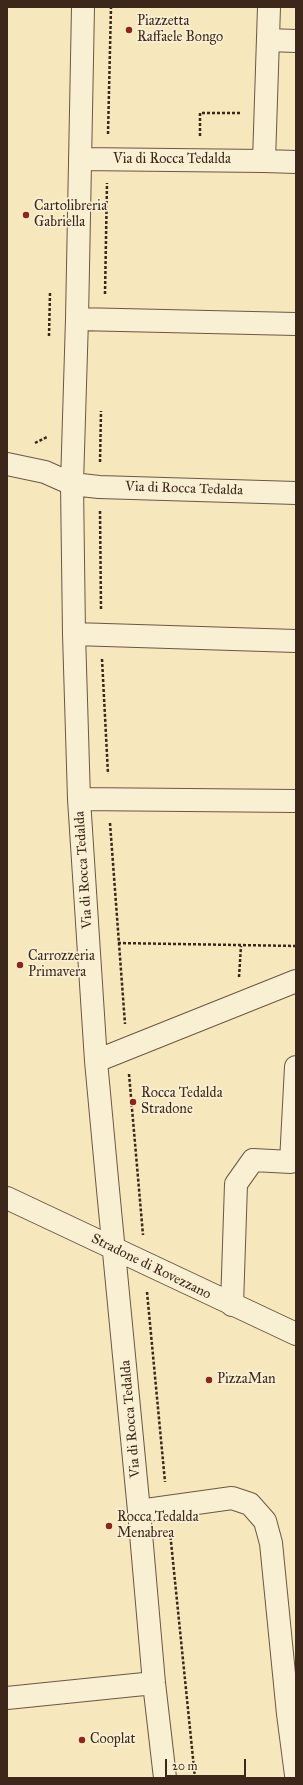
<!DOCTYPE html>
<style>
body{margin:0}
#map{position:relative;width:303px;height:1785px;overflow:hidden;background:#f6e7bc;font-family:"IM FELL Great Primer",serif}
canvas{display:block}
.frame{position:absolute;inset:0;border:8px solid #3d271b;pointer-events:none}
.scale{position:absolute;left:165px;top:1759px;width:81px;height:18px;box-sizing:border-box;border:2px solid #3d271b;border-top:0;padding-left:5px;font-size:12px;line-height:14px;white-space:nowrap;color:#3d271b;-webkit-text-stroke:3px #f9efd3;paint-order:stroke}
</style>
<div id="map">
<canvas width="303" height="1785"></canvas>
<div class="frame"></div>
<div class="scale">20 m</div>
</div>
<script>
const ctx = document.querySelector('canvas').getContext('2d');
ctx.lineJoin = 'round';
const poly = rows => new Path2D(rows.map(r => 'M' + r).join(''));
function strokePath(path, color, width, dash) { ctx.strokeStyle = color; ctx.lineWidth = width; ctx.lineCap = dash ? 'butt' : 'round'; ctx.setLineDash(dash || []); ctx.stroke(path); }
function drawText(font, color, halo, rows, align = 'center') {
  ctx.font = font + ' "IM FELL Great Primer",serif'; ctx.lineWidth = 3.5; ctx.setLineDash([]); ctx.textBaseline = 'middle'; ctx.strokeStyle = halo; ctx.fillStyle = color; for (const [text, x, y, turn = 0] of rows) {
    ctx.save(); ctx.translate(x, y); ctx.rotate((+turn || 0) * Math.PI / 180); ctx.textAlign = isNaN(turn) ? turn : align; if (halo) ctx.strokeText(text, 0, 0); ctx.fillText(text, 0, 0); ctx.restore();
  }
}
const path = poly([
 [108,134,111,7],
 [200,136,200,113,241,113],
 [105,294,107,183],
 [49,336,50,293],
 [35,443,47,437],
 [100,462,101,411],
 [100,511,101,610],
 [102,659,108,774],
 [110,823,125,1024],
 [118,943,296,946],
 [239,977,241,946],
 [129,1074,143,1235],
 [147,1292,165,1482],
 [170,1532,195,1778]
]);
const minor = poly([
 [83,7,77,319,72,484,74,634,79,799,96,1061,108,1190,139,1511,154,1683,165,1778],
 [268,40,296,41],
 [80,159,264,161,269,7],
 [264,161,296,162],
 [77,319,296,324],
 [7,464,45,472,72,484,99,487,296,493],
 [74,634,296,641],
 [79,799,296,801],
 [96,1061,296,981],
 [7,1198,296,1334],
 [232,1305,236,1184,253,1160,291,1162,296,1067],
 [139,1511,232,1498,250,1504,265,1521,271,1543,288,1714,296,1775],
 [7,1698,154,1683]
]);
const markers = [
 [129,30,4,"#8f2418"],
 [26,215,4,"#8f2418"],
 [20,965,4,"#8f2418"],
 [133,1102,4,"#8f2418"],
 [209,1380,4,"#8f2418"],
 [109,1526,4,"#8f2418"],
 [82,1740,4,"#8f2418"]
];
const poiNames = [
 ["Piazzetta",137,22],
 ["Raffaele Bongo",137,38],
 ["Cartolibreria",34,207],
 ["Gabriella",34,223],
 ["Carrozzeria",28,957],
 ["Primavera",28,973],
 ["Rocca Tedalda",141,1094],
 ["Stradone",141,1110],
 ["PizzaMan",217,1380],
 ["Rocca Tedalda",117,1518],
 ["Menabrea",117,1534],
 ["Cooplat",90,1740]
];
const streetNames = [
 ["Via di Rocca Tedalda",172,160],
 ["Via di Rocca Tedalda",184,489,2],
 ["Via di Rocca Tedalda",84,870,-94],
 ["Stradone di Rovezzano",151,1267,26],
 ["Via di Rocca Tedalda",131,1419,-95]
];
strokePath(minor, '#6b5743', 24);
strokePath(path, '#3d271b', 2.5, [3, 2]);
strokePath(minor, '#f9efd3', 22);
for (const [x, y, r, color] of markers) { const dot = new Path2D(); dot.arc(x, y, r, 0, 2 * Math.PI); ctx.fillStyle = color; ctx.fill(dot); strokePath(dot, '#f9efd3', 1.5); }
drawText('14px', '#3d271b', '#f9efd3', poiNames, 'left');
drawText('14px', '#3d271b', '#f9efd3', streetNames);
</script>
